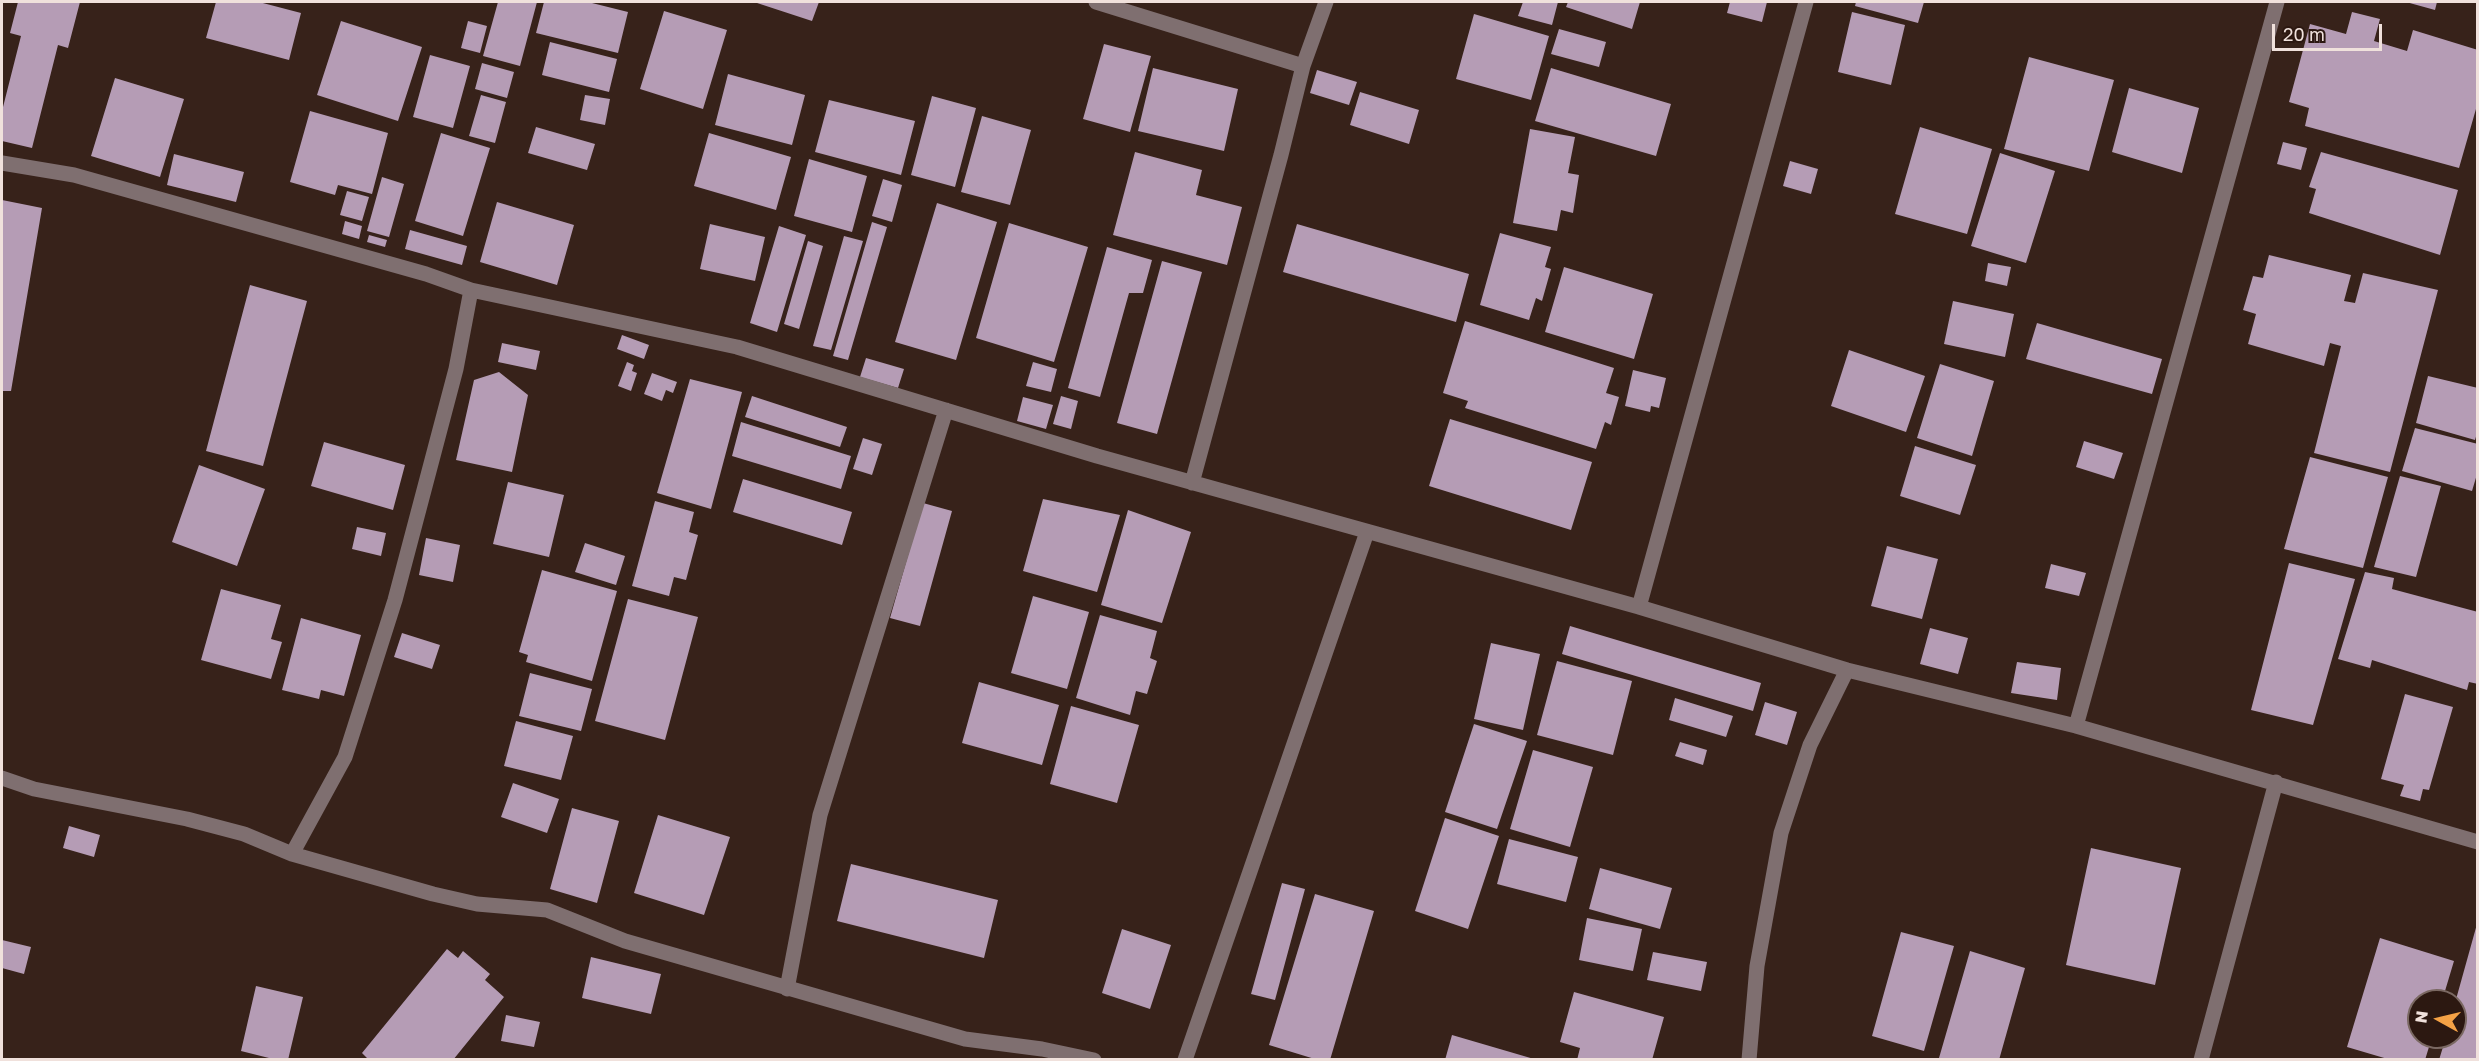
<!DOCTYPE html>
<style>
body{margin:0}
#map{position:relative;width:2479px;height:1061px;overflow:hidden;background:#37221a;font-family:"Golos Text",sans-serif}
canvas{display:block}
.frame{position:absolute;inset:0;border:3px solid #f0e1dc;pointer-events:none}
.north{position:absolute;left:2407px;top:989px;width:60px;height:60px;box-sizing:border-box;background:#2c1811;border:2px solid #7a6862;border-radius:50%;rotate:278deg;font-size:16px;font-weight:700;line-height:24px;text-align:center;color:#f0e1dc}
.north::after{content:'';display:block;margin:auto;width:21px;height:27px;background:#f5a246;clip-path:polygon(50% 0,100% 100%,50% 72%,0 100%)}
.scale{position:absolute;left:2272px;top:24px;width:110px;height:27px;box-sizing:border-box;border:3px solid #f0e1dc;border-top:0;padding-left:8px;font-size:18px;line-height:21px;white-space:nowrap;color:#f0e1dc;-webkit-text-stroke:4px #2c1811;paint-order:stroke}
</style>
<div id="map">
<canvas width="2479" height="1061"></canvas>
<div class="frame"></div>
<div class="north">N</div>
<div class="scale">20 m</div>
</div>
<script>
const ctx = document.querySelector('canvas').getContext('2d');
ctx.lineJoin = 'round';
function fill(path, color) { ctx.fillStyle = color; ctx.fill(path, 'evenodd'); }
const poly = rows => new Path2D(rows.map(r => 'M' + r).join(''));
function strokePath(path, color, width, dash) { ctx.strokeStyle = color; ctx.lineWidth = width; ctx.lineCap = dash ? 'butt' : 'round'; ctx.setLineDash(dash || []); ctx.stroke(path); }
const building = poly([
 [18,2,80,2,68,48,58,45,32,148,2,141,2,111,21,36,10,33],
 [216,2,259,2,301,13,289,60,206,38],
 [498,2,537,2,520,66,483,56],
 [544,2,588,2,628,12,618,53,536,33],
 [754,2,819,2,812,21],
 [1523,2,1558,2,1552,25,1518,16],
 [1568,2,1640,2,1632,29,1566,7],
 [1730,2,1767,2,1762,22,1727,13],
 [1856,2,1924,2,1918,23,1855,6],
 [2406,2,2437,2,2435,10],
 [664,11,727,30,703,109,640,89],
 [1852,12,1905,25,1891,85,1838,72],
 [2352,12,2380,19,2374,41,2407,51,2413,30,2478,50,2478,102,2459,168,2305,126,2309,108,2289,102,2310,24,2346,34],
 [1474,14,1549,36,1531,100,1456,79],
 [341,21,422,47,398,121,317,95],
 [468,21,487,26,480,53,461,48],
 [1559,29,1606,42,1599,67,1551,54],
 [550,42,617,59,609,92,542,75],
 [1104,44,1151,56,1130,132,1083,119],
 [430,55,470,66,453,128,413,117],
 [2029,57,2114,80,2089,171,2004,149],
 [482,63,514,72,507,98,475,89],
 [1153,68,1238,89,1224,151,1138,131],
 [1551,68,1671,104,1656,156,1535,121],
 [1317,70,1357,82,1349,105,1310,93],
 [728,74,805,95,792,145,715,125],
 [115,78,184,99,160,177,91,156],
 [2129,88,2199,108,2182,173,2112,152],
 [1360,92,1419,110,1409,144,1350,125],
 [481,95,506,102,495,143,469,136],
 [585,95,610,99,605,125,580,120],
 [932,96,976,108,955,187,911,175],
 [829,100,915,121,901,175,815,152],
 [310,111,388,133,372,194,338,185,335,195,290,182],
 [982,116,1031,130,1010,205,961,192],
 [536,127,595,144,587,170,528,153],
 [1920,127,1992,149,1967,234,1895,214],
 [1530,129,1575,137,1568,173,1579,175,1573,213,1561,210,1557,231,1513,223],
 [441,133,490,148,463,236,415,221],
 [709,133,791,157,776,210,694,186],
 [2283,142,2307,148,2301,170,2277,164],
 [1135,152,1202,170,1196,195,1242,207,1227,265,1113,235],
 [2321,152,2458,190,2440,255,2309,213,2316,189,2309,187],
 [2000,153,2055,171,2026,263,1971,246],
 [174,154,244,172,236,202,167,185],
 [809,159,867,176,852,232,794,216],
 [1790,161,1818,169,1811,194,1783,186],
 [382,177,404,184,389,237,367,231],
 [883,179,902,185,892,222,872,216],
 [347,191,369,197,362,221,340,215],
 [2,200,42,208,11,391,2,391],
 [497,202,574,225,557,285,480,262],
 [937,203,997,222,956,360,895,342],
 [345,221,362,226,359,239,342,234],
 [872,222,887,227,848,360,833,356],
 [1009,223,1088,247,1054,362,976,338],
 [710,224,765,237,755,281,700,269],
 [1297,224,1469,274,1456,322,1283,272],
 [779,226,806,235,777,332,750,323],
 [410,230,467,246,462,265,405,249],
 [1500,233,1551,247,1545,267,1551,269,1542,301,1536,298,1529,320,1480,305],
 [369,235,387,240,385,247,367,242],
 [844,236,863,241,831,350,813,346],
 [808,241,823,246,799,329,784,324],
 [1107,247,1152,260,1143,293,1129,293,1100,397,1068,388],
 [2269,255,2351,275,2344,301,2355,303,2363,273,2438,290,2390,472,2314,453,2341,346,2330,343,2324,366,2248,344,2256,314,2243,310,2253,276,2263,278],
 [1162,261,1202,272,1157,434,1117,423],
 [1988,263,2011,267,2007,286,1985,281],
 [1564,267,1653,294,1634,359,1545,332],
 [250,285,307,301,263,466,206,451],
 [1953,301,2014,314,2005,357,1944,344],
 [1465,321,1614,368,1606,393,1619,397,1611,425,1605,422,1596,449,1465,408,1468,401,1443,393],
 [2037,323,2162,359,2152,394,2026,359],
 [622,335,649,345,644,359,617,349],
 [502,343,540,351,536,370,498,362],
 [1849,350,1925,376,1906,432,1831,406],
 [866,358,904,369,898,388,860,377],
 [627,362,634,365,632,371,637,373,631,391,618,386],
 [1033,362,1057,369,1051,392,1026,386],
 [1940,364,1994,381,1972,456,1917,438],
 [1633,370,1666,378,1659,408,1651,406,1650,412,1625,406],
 [499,372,528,395,512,472,456,460,474,380],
 [652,373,677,382,673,393,666,390,662,401,644,394],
 [2428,376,2478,388,2478,430,2475,440,2416,423],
 [690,379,742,392,711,509,657,493],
 [752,396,847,427,840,447,745,417],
 [1061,396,1078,401,1071,429,1053,424],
 [1023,397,1053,405,1046,429,1017,421],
 [1450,419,1592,462,1571,530,1429,486],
 [741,422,851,456,841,489,732,456],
 [2415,428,2478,444,2478,471,2472,491,2402,471],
 [863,438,882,444,872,475,853,469],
 [2084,441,2123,453,2114,479,2076,467],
 [324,442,405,465,393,510,311,486],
 [1915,446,1976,465,1960,515,1900,496],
 [2310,457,2388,477,2363,568,2284,549],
 [199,465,265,489,237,566,172,542],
 [2400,476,2441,486,2416,577,2374,567],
 [743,479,852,512,842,545,733,512],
 [508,482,564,495,549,557,493,544],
 [1043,499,1120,515,1097,592,1023,571],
 [655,501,694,512,689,532,698,535,686,580,674,577,669,596,632,586],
 [923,503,952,511,920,626,890,618],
 [1128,510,1191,532,1162,623,1101,605],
 [357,527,386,533,381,556,352,549],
 [426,538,460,545,453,582,419,575],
 [585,543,625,556,616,585,575,572],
 [1887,546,1938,559,1922,619,1871,606],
 [2289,563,2355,579,2313,725,2251,710],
 [2051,564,2086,573,2079,596,2045,588],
 [542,570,617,591,592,681,526,662,528,655,519,652],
 [2365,572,2394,578,2392,589,2478,612,2478,684,2469,682,2467,690,2372,660,2370,668,2338,659],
 [221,589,281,605,271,639,282,642,271,679,201,660],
 [1033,596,1089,612,1067,689,1011,673],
 [628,599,698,617,665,740,595,721],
 [1100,615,1157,631,1150,658,1157,661,1147,694,1136,691,1130,715,1076,698],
 [301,618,361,635,344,696,321,690,319,699,282,690],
 [1570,626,1761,683,1753,711,1562,654],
 [1930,628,1968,638,1958,674,1920,664],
 [402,633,440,645,432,669,394,657],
 [1491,643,1540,654,1523,730,1474,719],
 [1557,661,1632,681,1613,755,1537,735],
 [2017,662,2061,668,2057,700,2011,693],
 [530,673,592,689,581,731,519,716],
 [979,682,1059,705,1042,765,962,743],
 [2405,694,2453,707,2429,790,2423,789,2420,801,2400,796,2404,785,2381,779],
 [1675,698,1733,716,1726,737,1669,720],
 [1765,702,1797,712,1787,745,1755,735],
 [1071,706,1139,725,1117,803,1050,784],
 [516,721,573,736,561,780,504,766],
 [1474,724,1527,741,1497,829,1445,812],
 [1680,742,1707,750,1703,765,1675,756],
 [1533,750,1593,767,1570,847,1510,829],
 [513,783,559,799,547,833,501,817],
 [572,808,619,821,597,903,550,889],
 [658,815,730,837,704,915,634,893],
 [1445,818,1499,836,1468,929,1415,911],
 [69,826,100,835,94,857,63,848],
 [1509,839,1578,857,1566,902,1497,884],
 [2091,848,2181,868,2155,985,2066,965],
 [851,864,998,900,984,958,837,921],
 [1600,868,1672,888,1660,929,1589,909],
 [1282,883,1305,889,1275,1000,1251,994],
 [1315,894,1374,911,1330,1060,1318,1060,1269,1045],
 [1587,918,1642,929,1633,971,1579,960],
 [2477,924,2478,1060,2439,1060,2446,1037,2455,1037,2455,1003],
 [1122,929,1171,945,1150,1009,1102,993],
 [1901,932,1954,946,1924,1051,1872,1036],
 [2380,938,2454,961,2442,1001,2419,1001,2419,1037,2432,1037,2425,1060,2391,1060,2347,1047],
 [2,940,31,947,24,974,2,968],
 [447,949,458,958,463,951,490,974,485,980,504,997,453,1060,369,1060,362,1053],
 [1970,951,2025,968,1999,1060,1939,1058],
 [1653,952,1707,962,1701,991,1647,980],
 [591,957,661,974,651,1014,582,998],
 [256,986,303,997,288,1060,277,1060,241,1051],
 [1574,992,1664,1017,1652,1060,1577,1060,1580,1048,1560,1042],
 [506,1015,540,1022,534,1047,501,1041],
 [1452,1035,1534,1059,1533,1060,1445,1060]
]);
const minor = poly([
 [1096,2,1303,66],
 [2,163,74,175,426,274,471,290,737,347,1097,456,1639,607,1847,670,2076,726,2478,842],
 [1192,483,1281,155,1303,66,1326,2],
 [1639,607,1806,2],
 [2076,726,2277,2],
 [2,778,34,789,187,819,244,834,292,854,433,894,477,904,547,910,625,941,965,1039,1042,1049,1094,1060],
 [292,854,345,757,368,685,395,600,456,369,471,290],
 [787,989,820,815,946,410],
 [1185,1060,1367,532],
 [1749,1060,1757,966,1781,833,1810,745,1847,670],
 [2201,1060,2276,782]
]);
fill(building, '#b59cb5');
strokePath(minor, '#7f6f70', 15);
</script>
